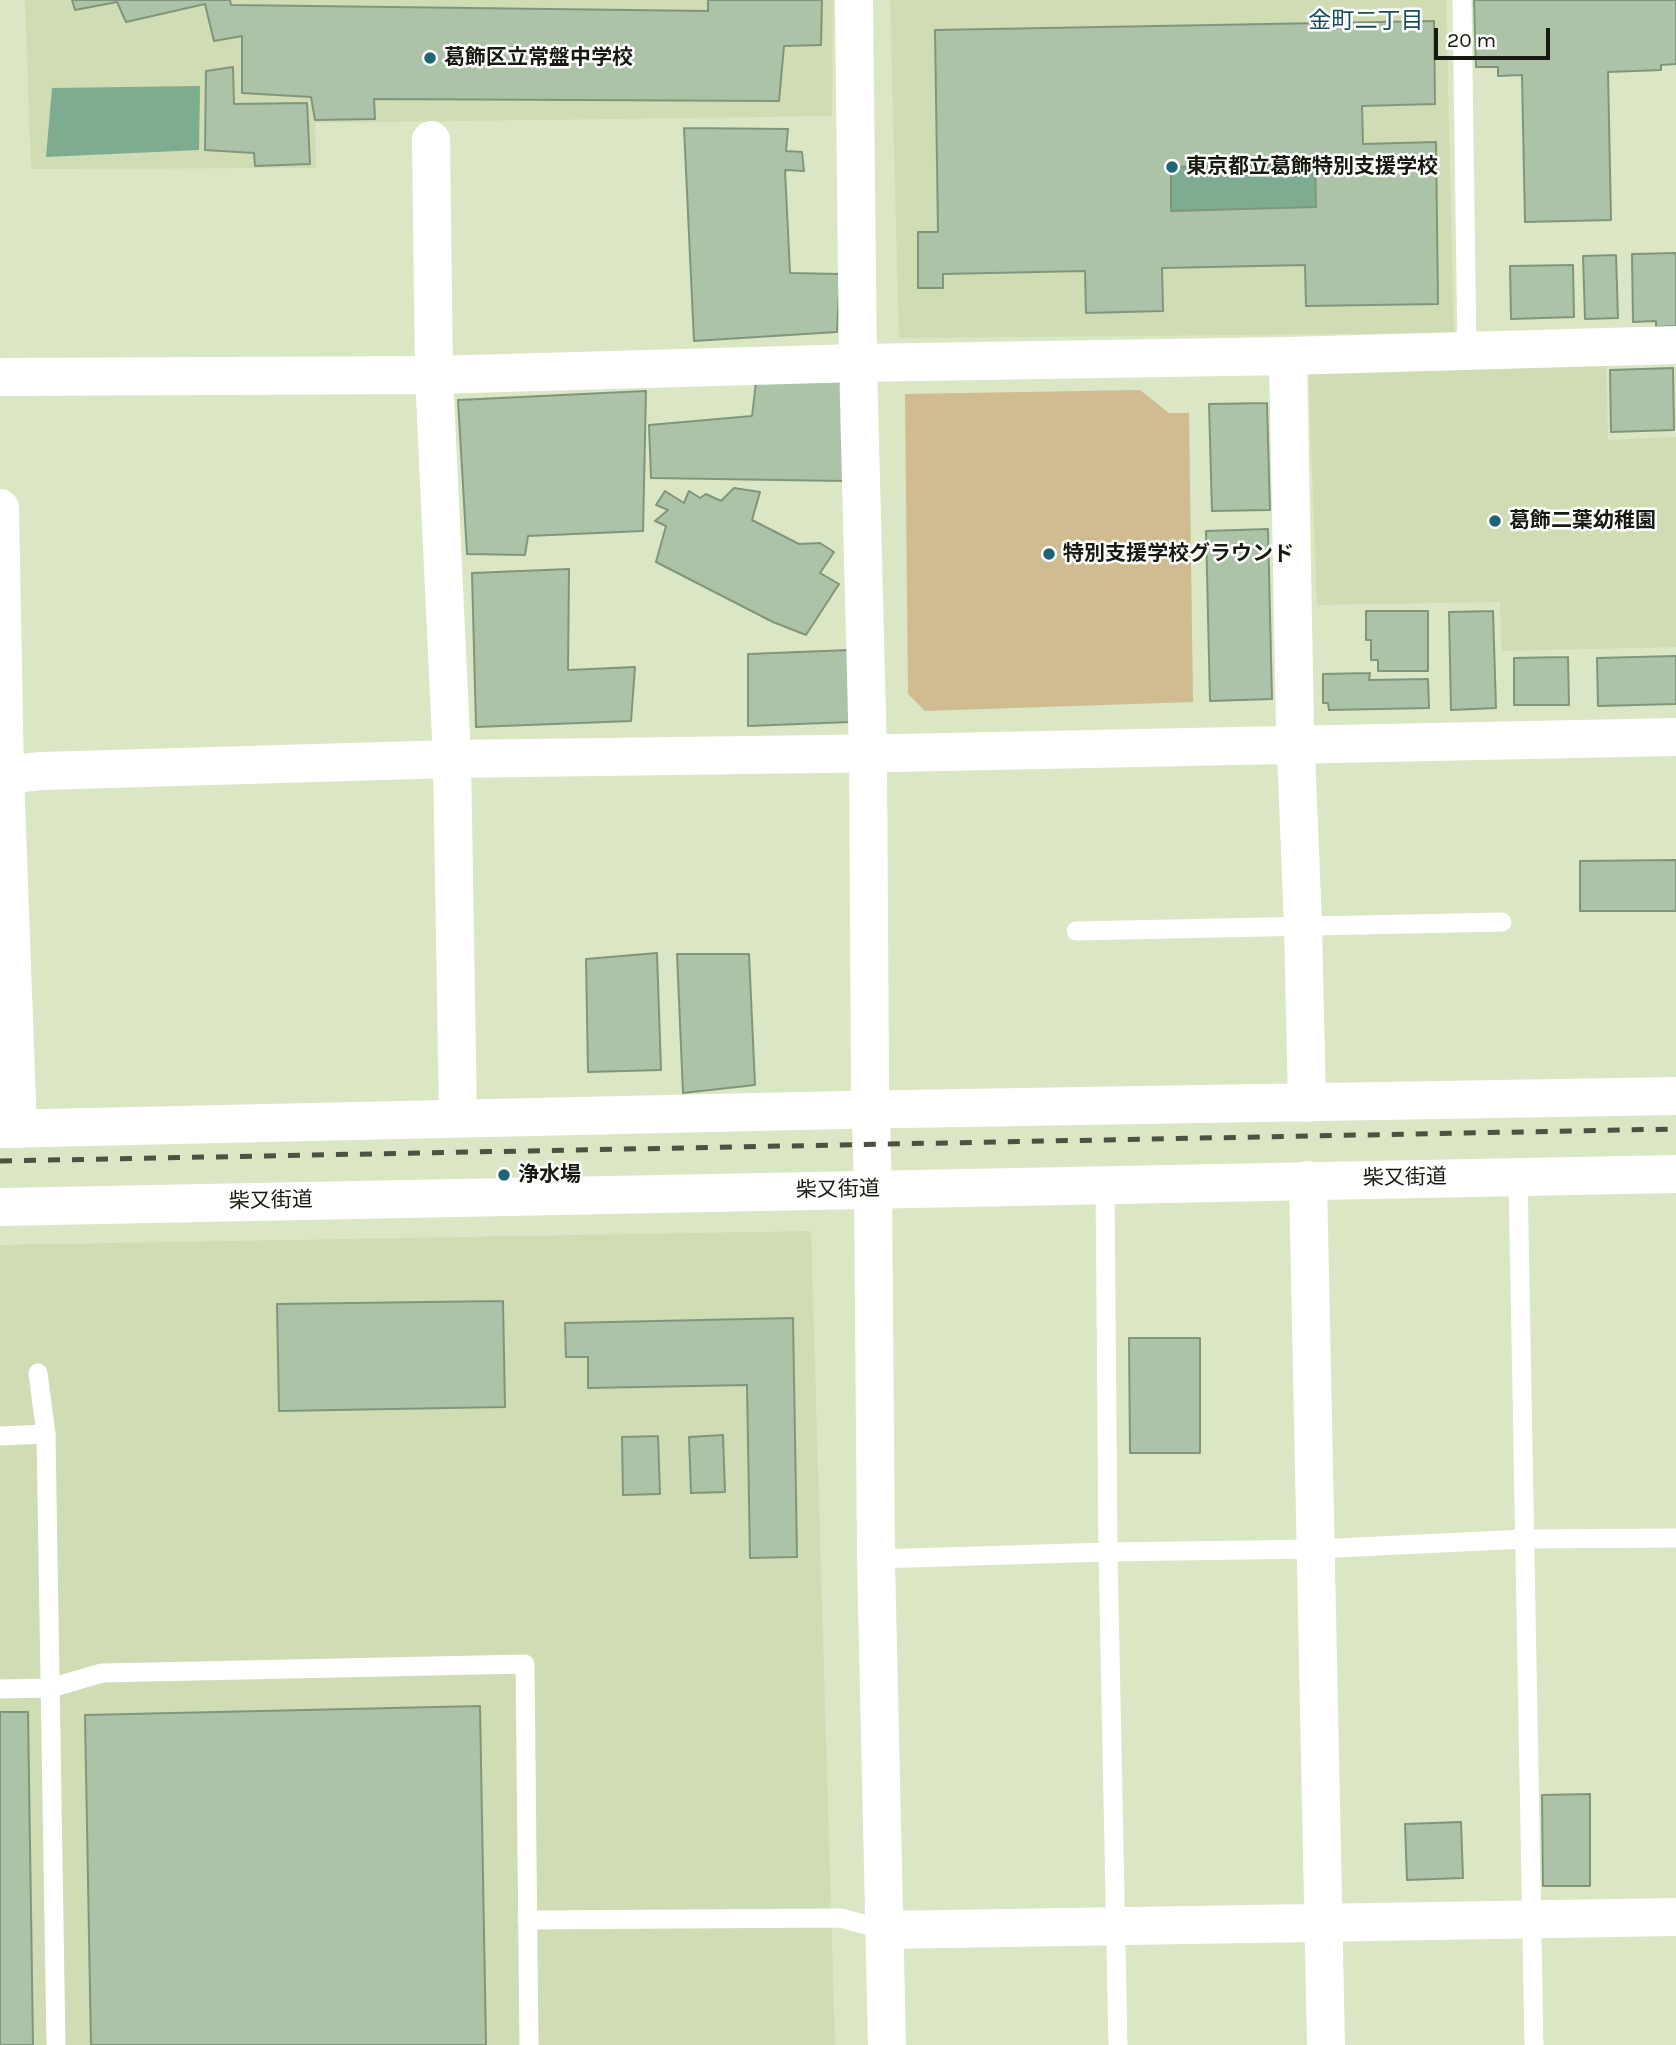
<!DOCTYPE html>
<meta charset="utf-8">
<style>
body{margin:0}
#map{position:relative;width:1676px;height:2045px;overflow:hidden;background:#dbe6c5;font-family:Karla,sans-serif}
canvas{display:block}
.scale{position:absolute;left:1434px;top:28px;width:116px;height:32px;box-sizing:border-box;border:4px solid #171b0f;border-top:0;padding-left:9px;font-size:21px;line-height:24px;white-space:nowrap;color:#171b0f;-webkit-text-stroke:5px #fff;paint-order:stroke}
</style>
<div id="map">
<canvas width="1676" height="2045"></canvas>
<div class="scale">20 m</div>
</div>
<script>
const ctx = document.querySelector('canvas').getContext('2d');
ctx.lineJoin = 'round';
function fill(path, color) { ctx.fillStyle = color; ctx.fill(path, 'evenodd'); }
const poly = rows => new Path2D(rows.map(r => 'M' + r).join(''));
function strokePath(path, color, width, dash) { ctx.strokeStyle = color; ctx.lineWidth = width; ctx.lineCap = dash ? 'butt' : 'round'; ctx.setLineDash(dash || []); ctx.stroke(path); }
function drawText(font, color, halo, rows, align = 'center') {
  ctx.font = font + ' Karla,"Noto Sans JP",sans-serif'; ctx.lineWidth = 5; ctx.setLineDash([]); ctx.textBaseline = 'middle'; ctx.strokeStyle = halo; ctx.fillStyle = color; for (const [text, x, y, turn = 0] of rows) {
    ctx.save(); ctx.translate(x, y); ctx.rotate((+turn || 0) * Math.PI / 180); ctx.textAlign = isNaN(turn) ? turn : align; if (halo) ctx.strokeText(text, 0, 0); ctx.fillText(text, 0, 0); ctx.restore();
  }
}
const built = poly([
 [25,0,833,0,832,116,315,123,316,168,31,169],
 [890,0,1446,0,1454,333,899,338],
 [1606,359,1608,440,1676,437,1676,647,1502,651,1500,602,1317,605,1308,366],
 [811,1231,835,2045,0,2045,0,1245]
]);
const green = poly([
 [1140,390,1169,413,1189,413,1193,702,925,711,908,694,905,394]
]);
const water = poly([
 [200,86,199,150,46,157,52,88],
 [1315,163,1316,207,1171,211,1171,167]
]);
const building = poly([
 [72,0,230,0,231,5,708,11,708,0,822,0,821,45,784,46,779,101,374,99,375,119,315,120,311,97,242,93,242,36,214,41,205,4,126,22,117,2,75,10,72,0],
 [1474,0,1676,0,1676,64,1661,65,1661,70,1608,72,1611,220,1525,222,1522,75,1498,76,1498,67,1476,67,1474,0],
 [1434,21,1435,104,1362,106,1363,144,1436,142,1438,304,1306,306,1305,265,1162,268,1163,311,1086,313,1085,271,943,274,943,288,918,288,918,232,938,232,935,30,1434,21],
 [1315,163,1316,207,1171,211,1171,167,1315,163],
 [233,67,234,104,307,103,310,164,255,166,254,153,205,150,206,71,233,67],
 [684,128,788,129,786,151,802,152,804,171,785,170,790,273,840,274,837,332,694,341,684,128],
 [1676,253,1676,326,1656,327,1656,321,1633,322,1632,254,1676,253],
 [1616,255,1618,318,1585,319,1583,256,1616,255],
 [1573,265,1574,317,1511,319,1510,266,1573,265],
 [1673,368,1674,430,1611,432,1610,370,1673,368],
 [840,369,844,481,651,478,649,425,752,416,757,374,840,369],
 [646,391,643,531,528,536,525,555,467,554,458,400,646,391],
 [1267,403,1270,510,1212,511,1209,404,1267,403],
 [734,488,760,492,752,520,799,544,820,543,834,552,820,573,839,584,806,635,773,622,656,562,666,526,655,521,668,510,656,505,665,491,684,503,689,491,700,498,706,494,721,501,734,488],
 [1268,529,1272,699,1210,701,1206,531,1268,529],
 [569,569,568,670,635,667,631,721,476,727,472,573,569,569],
 [1366,611,1428,611,1428,671,1378,671,1378,660,1371,660,1371,640,1366,640,1366,611],
 [1493,611,1496,708,1451,710,1449,612,1493,611],
 [850,650,850,722,748,726,748,654,850,650],
 [1676,656,1676,704,1598,706,1597,658,1676,656],
 [1568,657,1569,705,1514,705,1514,658,1568,657],
 [1370,673,1369,680,1428,679,1429,708,1329,710,1328,703,1323,703,1323,674,1370,673],
 [1676,860,1676,911,1580,911,1580,861,1676,860],
 [657,953,661,1070,588,1072,586,959,657,953],
 [677,954,749,954,755,1085,683,1093,677,954],
 [503,1301,505,1407,279,1411,277,1304,503,1301],
 [793,1318,797,1557,750,1558,747,1385,588,1388,588,1357,566,1357,565,1323,793,1318],
 [1129,1338,1200,1338,1200,1453,1130,1453,1129,1338],
 [723,1435,725,1492,691,1493,689,1437,723,1435],
 [658,1436,660,1494,623,1495,622,1437,658,1436],
 [480,1706,486,2045,91,2045,85,1715,480,1706],
 [0,1712,28,1712,33,2045,0,2045,0,1712],
 [1590,1794,1590,1886,1543,1886,1542,1795,1590,1794],
 [1461,1822,1463,1878,1407,1880,1405,1824,1461,1822]
]);
const service = poly([
 [1462,0,1467,351],
 [1076,931,1502,922],
 [1518,1176,1534,2045],
 [1105,1184,1108,1552,1118,2045],
 [38,1373,46,1434,56,2045],
 [0,1436,46,1434],
 [876,1559,1108,1552,1316,1549,1525,1539,1676,1538],
 [0,1689,50,1688,102,1673,525,1664,529,2045],
 [527,1920,841,1918,885,1930]
]);
const minor = poly([
 [431,140,434,375,452,759,458,1118],
 [1288,356,1295,727,1303,925,1307,1103],
 [0,377,434,375,858,363,1288,356,1676,345],
 [0,775,42,771,452,759,896,753,1676,737],
 [0,1129,844,1110,1676,1096],
 [1308,1180,1326,2045],
 [873,1189,876,1559,887,2045],
 [885,1930,1676,1917]
]);
const tertiary = poly([
 [854,0,858,363,868,754,870,1082,873,1189],
 [0,508,5,775,18,1129]
]);
const secondary = poly([
 [0,1207,1676,1174]
]);
const rail = poly([
 [0,1161,1676,1129]
]);
const markers = [
 [430,58,7,"#1e6674"],
 [1172,167,7,"#1e6674"],
 [1495,521,7,"#1e6674"],
 [1049,554,7,"#1e6674"],
 [504,1175,7,"#1e6674"]
];
const poiNames = [
 ["葛飾区立常盤中学校",444,58],
 ["東京都立葛飾特別支援学校",1186,167],
 ["葛飾二葉幼稚園",1509,521],
 ["特別支援学校グラウンド",1063,554],
 ["浄水場",518,1175]
];
const streetNames = [
 ["柴又街道",1405,1178,-1],
 ["柴又街道",838,1190,-1],
 ["柴又街道",271,1201,-1]
];
const neighbourhoodNames = [
 ["金町二丁目",1366,21]
];
fill(built, '#cfdcb4');
fill(green, '#d1bc92');
fill(water, '#7eac91');
fill(building, '#adc3a8');
strokePath(building, '#80967b', 2);
strokePath(service, '#fff', 19);
strokePath(minor, '#fff', 38);
strokePath(tertiary, '#fff', 38);
strokePath(secondary, '#fff', 38);
strokePath(rail, '#4c5241', 5, [12, 12]);
for (const [x, y, r, color] of markers) { const dot = new Path2D(); dot.arc(x, y, r, 0, 2 * Math.PI); ctx.fillStyle = color; ctx.fill(dot); strokePath(dot, '#fff', 2.5); }
drawText('bold 21px', '#171b0f', '#fff', poiNames, 'left');
drawText('21px', '#171b0f', '#fff', streetNames);
drawText('23px', '#164f5b', '#fff', neighbourhoodNames);
</script>
